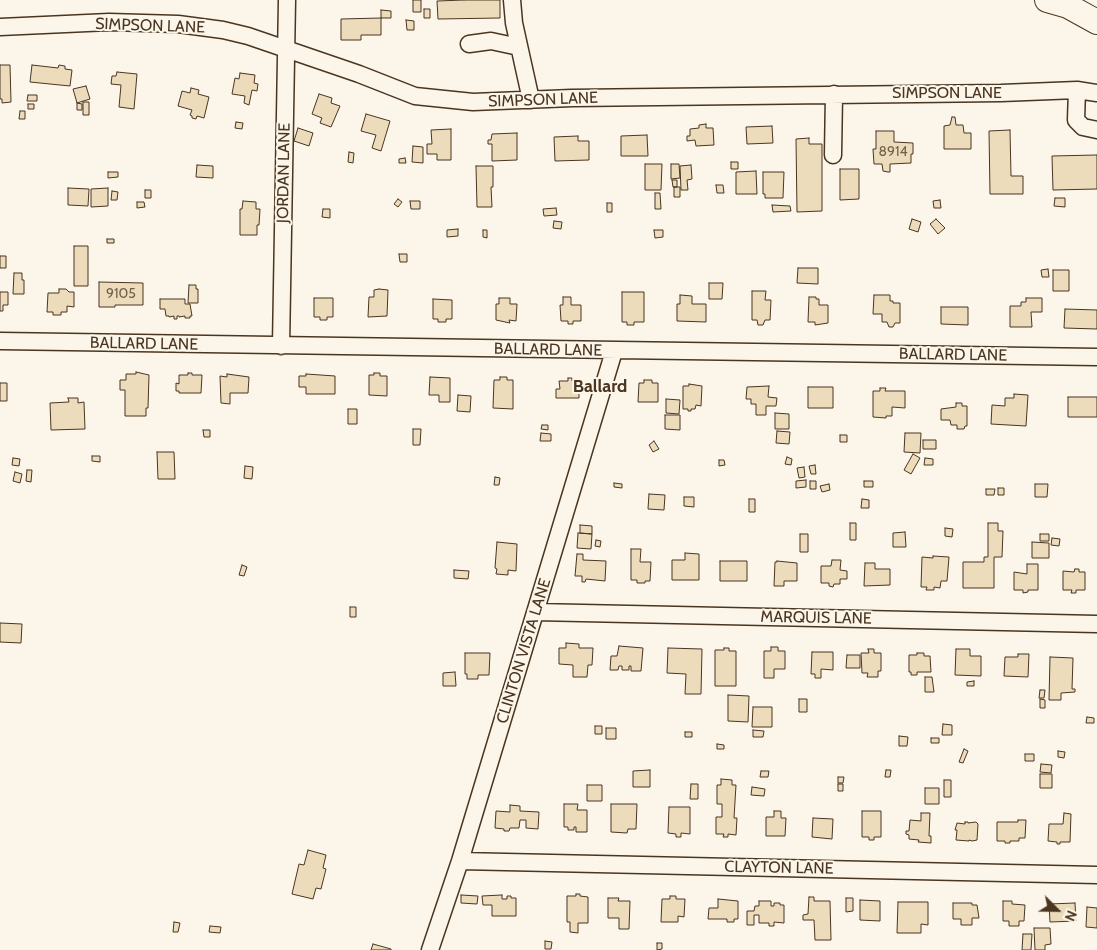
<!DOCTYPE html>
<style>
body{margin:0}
#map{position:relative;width:1097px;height:950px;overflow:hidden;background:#fbf6e9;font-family:Cabin,sans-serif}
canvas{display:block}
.north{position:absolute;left:1032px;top:885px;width:50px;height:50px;-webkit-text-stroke:4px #fbf6e9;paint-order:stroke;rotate:113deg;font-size:14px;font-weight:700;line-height:20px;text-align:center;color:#4a3520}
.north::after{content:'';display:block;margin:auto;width:18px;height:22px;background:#4a3520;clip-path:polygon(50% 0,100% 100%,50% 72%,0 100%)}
</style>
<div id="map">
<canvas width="1097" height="950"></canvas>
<div class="north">N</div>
</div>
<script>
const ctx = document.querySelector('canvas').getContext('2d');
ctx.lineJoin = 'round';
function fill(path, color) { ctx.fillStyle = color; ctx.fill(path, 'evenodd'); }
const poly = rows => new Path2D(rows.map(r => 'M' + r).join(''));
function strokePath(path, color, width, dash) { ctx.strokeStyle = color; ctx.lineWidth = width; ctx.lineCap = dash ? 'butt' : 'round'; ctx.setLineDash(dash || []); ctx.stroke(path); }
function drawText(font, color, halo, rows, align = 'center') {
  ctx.font = font + ' Cabin,sans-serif'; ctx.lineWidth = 4; ctx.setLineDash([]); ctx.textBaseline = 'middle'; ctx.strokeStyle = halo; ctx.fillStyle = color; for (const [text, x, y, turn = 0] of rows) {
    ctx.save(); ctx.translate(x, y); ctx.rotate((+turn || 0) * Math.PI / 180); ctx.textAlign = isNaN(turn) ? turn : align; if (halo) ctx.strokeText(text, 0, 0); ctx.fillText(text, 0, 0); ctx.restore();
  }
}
const building = poly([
 [413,0,421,0,421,12,413,12,413,0],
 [464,0,500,0,500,18,438,19,437,1,464,0],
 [424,9,430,9,430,18,424,18,424,9],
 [381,10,391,11,391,18,381,18,381,10],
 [381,18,381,35,361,35,361,40,341,40,341,19,381,18],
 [406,20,414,21,414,30,407,30,406,20],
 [0,65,10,65,11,102,2,103,2,99,0,99,0,65],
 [32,65,58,68,59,65,65,66,65,69,72,70,70,86,30,82,32,65],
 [117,72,137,74,134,109,119,107,121,85,111,84,112,76,116,76,117,72],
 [240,73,255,75,254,83,258,84,257,91,252,90,249,105,244,103,245,96,232,94,235,78,239,79,240,73],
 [86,86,90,99,77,103,73,89,86,86],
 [191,88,199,90,198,94,209,97,204,118,197,116,196,119,192,118,192,116,190,115,192,110,178,106,182,91,190,93,191,88],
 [319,94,332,98,331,103,340,106,331,127,320,123,322,118,312,114,319,94],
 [28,95,37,95,37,101,27,101,28,95],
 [83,102,89,102,89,115,83,115,83,102],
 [77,103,82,104,82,110,77,110,77,103],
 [28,104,34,104,34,109,28,109,28,104],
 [20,111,25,111,25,119,19,119,20,111],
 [366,114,390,121,381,151,372,148,376,135,361,131,366,114],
 [952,117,955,117,956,125,963,125,964,133,971,133,971,149,944,149,944,126,950,125,952,117],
 [236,122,243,123,242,129,235,128,236,122],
 [706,124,706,128,713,128,714,145,696,146,695,140,687,141,687,136,690,136,690,129,699,128,699,125,706,124],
 [772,126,773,143,747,144,746,127,772,126],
 [298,128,313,133,309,146,294,141,298,128],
 [451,129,451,160,437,160,437,154,427,154,427,144,432,144,431,130,451,129],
 [1010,130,1011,176,1023,176,1023,194,990,194,989,131,1010,130],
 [876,131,894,131,894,142,913,143,913,154,911,154,911,163,890,164,890,172,888,172,883,171,882,164,874,164,873,149,876,149,876,131],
 [517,133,517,160,492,161,492,144,488,144,488,140,491,140,492,134,517,133],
 [647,135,648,156,621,156,621,136,647,135],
 [578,136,578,141,589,141,589,160,555,161,554,137,578,136],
 [809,138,809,144,822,144,822,211,797,212,796,139,809,138],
 [413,146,423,147,423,163,412,162,413,146],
 [349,152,354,153,353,163,348,162,349,152],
 [1097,155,1097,189,1053,190,1052,156,1097,155],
 [405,158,406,163,399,163,399,159,405,158],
 [731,162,738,162,738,169,731,169,731,162],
 [645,164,662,164,661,190,645,190,645,164],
 [671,164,679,164,680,178,671,179,671,164],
 [197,165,213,166,213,178,196,177,197,165],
 [691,165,692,179,687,180,688,190,681,190,680,166,691,165],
 [476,166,493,166,493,187,491,187,492,207,477,207,476,166],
 [840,169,859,169,859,199,840,200,840,169],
 [756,171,757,194,736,194,736,172,756,171],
 [108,172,118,172,118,177,108,178,108,172],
 [763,172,784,172,783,198,765,198,765,194,763,194,763,172],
 [672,180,677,180,677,187,673,187,672,180],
 [716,185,723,185,724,193,717,193,716,185],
 [674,187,680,187,680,197,674,197,674,187],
 [68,188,89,189,88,206,68,205,68,188],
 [108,188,108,206,91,207,91,189,108,188],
 [145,190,151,190,151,198,145,198,145,190],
 [112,191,118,192,117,200,111,200,112,191],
 [655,193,660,193,661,209,655,209,655,193],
 [1055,198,1065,198,1065,207,1054,206,1055,198],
 [398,199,402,202,398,207,394,204,398,199],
 [940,200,941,208,934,208,933,201,940,200],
 [243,201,256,202,256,209,260,209,259,225,257,225,257,235,240,235,240,209,242,209,243,201],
 [410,201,420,201,420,209,411,209,410,201],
 [137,202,144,202,145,207,137,208,137,202],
 [607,203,612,203,612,212,607,212,607,203],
 [772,205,790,206,791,211,773,212,772,205],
 [556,208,557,215,544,216,543,209,556,208],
 [323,209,330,209,330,218,322,217,323,209],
 [912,219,921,222,918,232,909,229,912,219],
 [936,219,945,228,938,234,930,224,936,219],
 [554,221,562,222,561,229,553,228,554,221],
 [458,229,458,236,447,237,447,230,458,229],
 [483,230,487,230,487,238,483,237,483,230],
 [654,230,663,230,663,237,655,238,654,230],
 [107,239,114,239,114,243,107,243,107,239],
 [74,246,88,246,88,286,74,286,74,246],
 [399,254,407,254,407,262,400,262,399,254],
 [0,256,6,256,6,268,0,268,0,256],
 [798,268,818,268,818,284,797,283,798,268],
 [1048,269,1049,277,1042,277,1041,270,1048,269],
 [1053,270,1069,270,1069,291,1053,291,1053,270],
 [14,273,22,273,22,280,24,280,24,294,13,294,14,273],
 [99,282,143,283,143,305,115,305,115,307,99,307,99,282],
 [709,283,723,283,722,299,709,299,709,283],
 [189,285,196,285,196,289,198,289,198,303,188,303,189,285],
 [59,289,66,289,69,292,74,292,74,307,67,306,67,312,61,312,61,315,53,315,53,312,47,312,48,293,59,293,59,289],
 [379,289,388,290,387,316,368,317,369,297,374,297,374,290,379,289],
 [752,291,766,291,765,300,771,300,770,320,765,320,763,325,758,325,757,320,752,320,752,291],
 [0,292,8,292,8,305,3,305,3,311,0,311,0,292],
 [622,292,644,292,644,322,634,322,634,325,627,325,627,322,622,322,622,292],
 [680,295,692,296,692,304,706,304,706,322,677,321,677,304,680,304,680,295],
 [874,295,890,295,890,301,893,301,893,303,900,303,900,323,895,323,893,327,889,327,887,322,882,322,882,314,873,314,874,295],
 [563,297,571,297,571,305,581,305,581,321,573,321,573,324,568,324,568,321,561,321,560,305,563,305,563,297],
 [809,297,816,297,816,299,819,299,819,305,828,305,828,323,815,325,815,322,808,322,809,297],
 [314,298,333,298,333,317,327,317,327,320,320,320,320,317,314,317,314,298],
 [499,298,510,298,510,304,517,304,516,321,509,320,510,323,496,320,496,304,499,304,499,298],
 [1026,298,1042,298,1042,312,1031,312,1032,327,1010,327,1010,306,1021,306,1021,302,1026,302,1026,298],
 [160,299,185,299,185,304,190,304,192,316,190,316,190,318,185,318,185,316,179,317,179,316,177,316,177,319,174,319,174,316,169,317,169,316,166,316,165,309,160,309,160,299],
 [433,299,452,300,452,319,446,319,446,322,438,322,438,319,433,319,433,299],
 [941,307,968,307,968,325,941,324,941,307],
 [1065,309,1097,310,1097,329,1064,328,1065,309],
 [136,372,149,375,148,408,146,408,146,416,125,416,125,390,120,390,120,380,126,380,126,374,136,374,136,372],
 [188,373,192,373,192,375,202,375,201,393,179,393,179,391,176,391,176,383,179,384,179,375,188,375,188,373],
 [374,373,380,373,380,376,387,376,387,396,369,395,369,375,374,375,374,373],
 [227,374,249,377,248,393,230,393,230,404,221,403,220,376,227,377,227,374],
 [306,374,335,376,335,394,306,394,306,387,299,387,299,376,306,376,306,374],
 [430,377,450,378,450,402,439,402,439,395,429,395,430,377],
 [500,377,507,377,507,380,513,380,513,409,493,408,494,380,500,380,500,377],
 [568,378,572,378,572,381,579,381,579,398,556,398,556,389,560,389,559,381,568,381,568,378],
 [644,380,652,380,652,383,658,383,658,402,638,402,639,383,644,383,644,380],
 [0,383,7,383,7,401,0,401,0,383],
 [689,384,702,386,701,406,696,405,695,409,691,409,691,411,688,411,688,409,683,409,683,386,689,386,689,384],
 [769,386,768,397,777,398,776,406,766,406,766,415,756,415,756,404,751,404,751,399,746,399,747,387,769,386],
 [808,387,833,387,833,408,808,408,808,387],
 [880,388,886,388,885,391,905,391,905,408,892,407,892,416,886,416,886,418,873,417,873,391,880,391,880,388],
 [1014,394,1028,395,1026,426,991,424,992,405,1005,406,1005,398,1014,398,1014,394],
 [458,395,471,396,470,412,457,411,458,395],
 [1068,397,1097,397,1097,417,1068,417,1068,397],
 [68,398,78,398,78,403,84,402,85,429,51,430,50,403,69,402,68,398],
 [666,399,680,400,679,414,666,413,666,399],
 [956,403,962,403,962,406,967,406,967,426,965,426,964,429,957,429,957,425,951,425,950,420,941,420,941,409,956,407,956,403],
 [348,409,357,409,357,424,348,424,348,409],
 [775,413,789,414,789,429,775,429,775,413],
 [665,415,680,415,680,430,665,429,665,415],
 [542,425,548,425,548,430,541,429,542,425],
 [413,429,421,429,420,445,413,445,413,429],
 [203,430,210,430,210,437,204,437,203,430],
 [777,431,790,432,789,444,776,443,777,431],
 [541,433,551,434,551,441,540,441,541,433],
 [905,433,921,433,920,453,904,452,905,433],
 [840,435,847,435,847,442,840,442,840,435],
 [923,440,936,440,936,449,923,449,923,440],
 [654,441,659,449,653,452,649,445,654,441],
 [157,452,174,452,175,479,158,479,157,452],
 [913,454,920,458,911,474,904,470,913,454],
 [92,456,100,456,100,462,92,461,92,456],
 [787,457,792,459,791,465,785,464,787,457],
 [13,458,20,459,19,466,12,465,13,458],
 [925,458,933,459,933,465,924,465,925,458],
 [719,460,724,460,725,465,719,466,719,460],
 [815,465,816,474,811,474,809,466,815,465],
 [245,466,253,467,252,479,244,478,245,466],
 [804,467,805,477,799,478,797,468,804,467],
 [27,470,32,470,31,482,26,481,27,470],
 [15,472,22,474,20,483,13,481,15,472],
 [495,477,500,478,499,485,494,485,495,477],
 [806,480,806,487,796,488,796,481,806,480],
 [810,481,816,481,816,489,810,489,810,481],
 [864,481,873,481,873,487,864,487,864,481],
 [614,483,622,484,622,488,614,487,614,483],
 [829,484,830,490,822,492,820,486,829,484],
 [1035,484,1048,484,1047,497,1035,497,1035,484],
 [998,488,1004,488,1004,495,998,495,998,488],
 [986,489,995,489,994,495,986,495,986,489],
 [649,494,665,495,664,510,648,509,649,494],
 [684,497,694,497,694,507,684,506,684,497],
 [749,499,755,499,755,512,749,512,749,499],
 [862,499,869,500,869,508,861,508,862,499],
 [850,523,856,523,856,540,850,540,850,523],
 [988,523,998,523,998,531,1003,531,1002,557,994,557,994,588,963,588,963,562,984,562,984,557,988,557,988,523],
 [580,525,592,526,592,534,580,533,580,525],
 [945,528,953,529,952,537,945,536,945,528],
 [905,532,906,547,893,547,893,533,905,532],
 [578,533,592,534,591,549,577,548,578,533],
 [800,534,808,534,808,552,800,552,800,534],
 [1040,534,1049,534,1049,541,1040,541,1040,534],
 [1052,538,1060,539,1059,546,1051,545,1052,538],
 [596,540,601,541,600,547,595,546,596,540],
 [497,542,517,544,516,571,508,570,508,575,496,574,497,569,495,568,497,542],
 [1032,542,1049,543,1049,558,1032,558,1032,542],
 [631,549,641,549,640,562,651,562,650,581,645,581,645,583,637,583,637,580,631,580,631,549],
 [685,553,699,554,699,580,672,580,672,560,685,560,685,553],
 [577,554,583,554,583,560,606,561,605,581,586,579,585,582,582,582,582,576,575,576,577,554],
 [933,556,949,557,947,581,941,581,940,588,934,587,934,590,926,590,927,587,921,587,922,557,933,558,933,556],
 [832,560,841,560,840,570,847,571,847,579,840,579,840,584,834,584,833,587,829,586,829,583,821,583,821,566,831,566,832,560],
 [720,561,747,561,747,581,720,581,720,561],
 [777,561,797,563,797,581,784,581,784,586,774,586,775,562,777,562,777,561],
 [865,563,875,563,875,569,890,569,890,585,864,586,865,563],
 [1027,564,1038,564,1038,590,1028,590,1028,592,1023,593,1023,590,1014,590,1014,572,1027,574,1027,564],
 [242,565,247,567,244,576,239,575,242,565],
 [1075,569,1079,569,1079,572,1085,572,1085,590,1076,590,1076,593,1071,593,1072,590,1063,590,1063,571,1074,572,1075,569],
 [454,570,469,571,468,579,454,578,454,570],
 [350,607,356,607,356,617,350,617,350,607],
 [0,623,22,624,21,643,0,642,0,623],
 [566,643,579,644,579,648,593,648,592,665,588,665,587,677,573,677,573,665,559,664,559,648,566,648,566,643],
 [619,646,643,648,641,671,631,671,631,666,629,666,629,670,622,670,622,666,619,666,618,670,610,670,611,656,617,656,619,646],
 [771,647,778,647,778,651,785,651,785,669,774,669,774,678,764,678,764,651,771,651,771,647],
 [668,648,702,649,701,694,685,694,686,674,667,673,668,648],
 [724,648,729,648,729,651,736,651,736,686,715,686,715,650,724,650,724,648],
 [868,649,874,649,874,653,881,653,881,671,878,671,878,677,867,677,868,673,862,673,861,653,869,653,868,649],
 [956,649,970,649,970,656,981,656,981,676,955,675,956,649],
 [812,652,833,652,833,670,821,669,821,678,815,678,815,674,811,674,812,652],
 [465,653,490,653,489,675,478,675,478,679,467,679,467,674,465,674,465,653],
 [917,653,924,653,924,656,930,656,931,672,917,672,917,675,911,675,911,672,909,672,909,655,917,655,917,653],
 [1018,654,1029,654,1028,677,1004,676,1005,657,1018,657,1018,654],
 [847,655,860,655,860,668,846,668,847,655],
 [1050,657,1073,658,1072,689,1075,689,1075,692,1061,693,1061,700,1049,700,1050,657],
 [455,672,456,686,443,686,443,673,455,672],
 [925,677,932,677,934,692,925,692,925,677],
 [974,681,974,686,967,686,967,682,974,681],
 [1040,690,1045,690,1044,698,1039,698,1040,690],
 [728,695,749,696,748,722,728,721,728,695],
 [799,699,807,699,807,712,799,712,799,699],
 [1040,699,1045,700,1045,708,1040,708,1040,699],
 [753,707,772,707,772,727,752,727,753,707],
 [1087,717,1094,718,1094,723,1086,723,1087,717],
 [943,724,952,725,952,735,942,735,943,724],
 [595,726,602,726,602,734,595,734,595,726],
 [606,728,616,728,616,739,606,739,606,728],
 [753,730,764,731,763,737,753,737,753,730],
 [685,732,692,732,692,737,685,737,685,732],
 [899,736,908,737,907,746,899,746,899,736],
 [931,738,939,738,939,743,931,743,931,738],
 [717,744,724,745,724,749,717,749,717,744],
 [964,749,968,751,963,763,959,762,964,749],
 [1058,751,1065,752,1064,758,1058,757,1058,751],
 [1025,754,1034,754,1034,761,1025,761,1025,754],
 [1041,764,1052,765,1051,773,1040,772,1041,764],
 [650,770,650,787,633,787,633,771,650,770],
 [886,770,891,770,890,777,885,777,886,770],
 [761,771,769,771,768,777,760,777,761,771],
 [1040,774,1052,774,1052,788,1040,788,1040,774],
 [838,777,844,777,843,783,838,783,838,777],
 [721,779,732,780,732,785,736,785,734,818,737,818,736,835,728,834,728,837,723,837,724,834,716,834,716,817,722,817,722,804,717,804,717,785,721,785,721,779],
 [944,780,951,780,951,797,944,797,944,780],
 [691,784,698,784,698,799,690,799,691,784],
 [838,784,843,784,843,791,838,791,838,784],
 [587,785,602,785,602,801,587,801,587,785],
 [752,787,765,789,764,796,751,795,752,787],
 [925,788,939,788,939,804,925,804,925,788],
 [564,804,578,804,577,810,587,810,587,832,576,832,576,827,574,827,574,830,568,830,568,827,564,827,564,804],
 [611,804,637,804,636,829,628,829,627,833,611,832,611,804],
 [510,805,520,806,520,811,539,812,538,829,526,828,526,820,520,820,519,828,510,828,509,831,504,831,504,829,495,828,496,811,510,812,510,805],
 [669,807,690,807,690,834,681,833,681,837,676,837,676,834,668,833,669,807],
 [774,811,781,811,781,818,786,818,785,836,766,836,766,817,774,817,774,811],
 [862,811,881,811,881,837,874,837,874,840,869,840,869,837,862,837,862,811],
 [921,813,930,813,929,836,931,836,931,843,918,842,919,840,909,839,909,835,906,834,906,831,909,831,910,820,921,821,921,813],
 [1064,813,1071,814,1070,842,1060,842,1060,844,1057,844,1057,842,1048,841,1049,824,1063,824,1064,813],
 [813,818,833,819,832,839,812,837,813,818],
 [1018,820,1026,820,1025,838,1019,838,1019,841,1010,841,1010,843,1005,843,1005,841,997,841,997,822,1018,822,1018,820],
 [965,822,968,822,968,823,976,822,978,824,977,840,972,841,969,840,969,841,956,840,957,830,955,830,957,823,965,824,965,822],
 [308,850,326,855,323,868,326,869,321,889,316,888,313,899,292,894,299,864,304,865,308,850],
 [576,894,580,894,580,896,588,897,588,923,578,923,578,933,570,932,570,922,567,922,567,896,576,896,576,894],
 [461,895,478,896,477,904,461,903,461,895],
 [502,895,502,899,507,899,507,896,511,896,511,898,516,898,516,916,492,916,492,905,483,905,482,896,502,895],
 [670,896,676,896,676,899,685,899,684,917,678,916,678,922,661,922,662,899,670,899,670,896],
 [809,897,814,897,814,901,830,901,831,940,815,940,814,920,803,920,803,915,808,914,809,897],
 [608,898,619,898,618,901,630,901,629,929,619,929,619,918,608,918,608,898],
 [846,898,853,898,853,911,846,912,846,898],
 [718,899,738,901,738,919,734,919,734,922,727,922,727,919,708,919,709,908,718,908,718,899],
 [860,900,880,901,880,921,860,920,860,900],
 [759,901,771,901,771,906,774,906,774,903,780,903,780,905,784,905,784,923,774,922,774,926,769,926,769,923,759,923,759,915,754,915,754,925,747,925,747,911,754,911,755,906,759,906,759,901],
 [1003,901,1012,901,1012,904,1025,905,1024,921,1019,921,1019,926,1009,926,1009,921,1003,921,1003,901],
 [898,902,928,902,928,925,921,924,921,933,897,933,898,902],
 [953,903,972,903,972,905,977,905,979,918,972,918,972,925,961,925,961,919,953,919,953,903],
 [1075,903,1076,921,1050,922,1049,904,1075,903],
 [1087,907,1097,908,1097,928,1086,927,1087,907],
 [174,922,180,923,178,932,173,932,174,922],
 [210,926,221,927,220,933,209,932,210,926],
 [1034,928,1050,928,1051,944,1045,945,1045,950,1035,950,1034,928],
 [1023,934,1032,934,1031,950,1022,950,1023,934],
 [545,941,552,942,551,949,545,949,545,941],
 [657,943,662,943,662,949,657,950,657,943],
 [373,944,391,949,391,950,371,950,373,944]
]);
const minor = poly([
 [512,0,514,23,531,100],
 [0,27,109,22,178,24,223,30,248,36,359,74,415,96,473,102,572,98,1001,93,1077,90,1097,93],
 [469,44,491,41,519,47],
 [1077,90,1076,120,1083,127,1097,130],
 [833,155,834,94],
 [0,341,1097,357],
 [281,346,287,0],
 [535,612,1097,624],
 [460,861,1097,875],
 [430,950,460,861,614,351]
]);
const highway = poly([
 [1047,0,1068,6,1097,22]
]);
const numberNames = [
 ["8914",893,152],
 ["9105",121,294]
];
const streetNames = [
 ["SIMPSON LANE",150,26,2],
 ["SIMPSON LANE",947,93],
 ["SIMPSON LANE",543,100,-2],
 ["JORDAN LANE",284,173,-89],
 ["BALLARD LANE",144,344,1],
 ["BALLARD LANE",548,350,1],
 ["BALLARD LANE",953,355,1],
 ["MARQUIS LANE",816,618,1],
 ["CLINTON VISTA LANE",524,651,-73],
 ["CLAYTON LANE",779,868,1]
];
const neighbourhoodNames = [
 ["Ballard",600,387]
];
fill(building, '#ecdcbc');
strokePath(building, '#4a3520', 1);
strokePath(minor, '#4a3520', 19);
strokePath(highway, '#4a3520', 26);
strokePath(minor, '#fbf6e9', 16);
strokePath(highway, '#fbf6e9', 24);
drawText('14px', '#725f47', null, numberNames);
drawText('16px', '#4a3520', '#fbf6e9', streetNames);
drawText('bold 18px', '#4a3520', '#fbf6e9', neighbourhoodNames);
</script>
